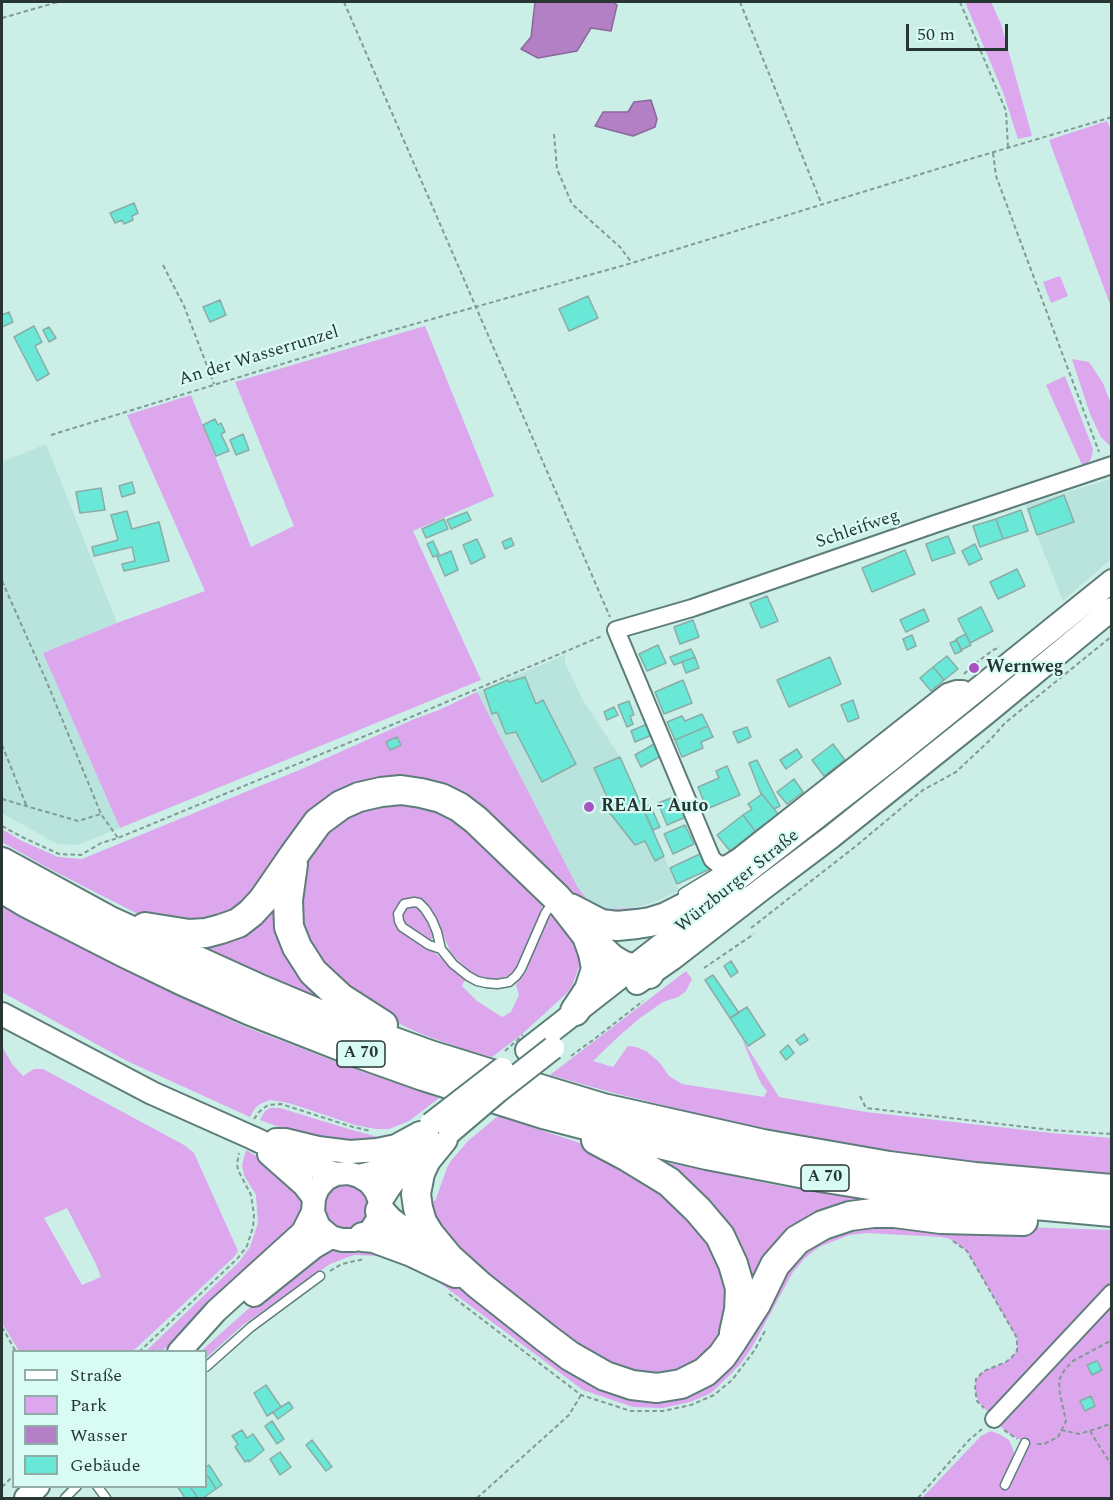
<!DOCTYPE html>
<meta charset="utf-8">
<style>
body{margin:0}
#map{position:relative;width:1113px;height:1500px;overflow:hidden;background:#cbeee7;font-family:Spectral,serif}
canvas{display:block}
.frame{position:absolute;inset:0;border:3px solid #283633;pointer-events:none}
.legend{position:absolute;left:12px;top:1350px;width:195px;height:138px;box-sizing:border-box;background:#d8fbf4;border:2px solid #92aca7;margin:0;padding:8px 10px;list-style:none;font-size:18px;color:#283633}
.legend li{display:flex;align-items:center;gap:12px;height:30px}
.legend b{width:30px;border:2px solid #92aca7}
.scale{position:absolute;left:906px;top:24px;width:102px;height:27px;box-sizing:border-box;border:3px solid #283633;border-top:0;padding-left:8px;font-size:18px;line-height:21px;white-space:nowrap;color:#283633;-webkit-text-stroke:4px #d8fbf4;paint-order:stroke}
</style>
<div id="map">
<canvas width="1113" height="1500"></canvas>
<div class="frame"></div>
<ul class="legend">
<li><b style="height:8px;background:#fff"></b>Straße</li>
<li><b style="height:16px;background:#dca7ed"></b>Park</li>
<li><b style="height:16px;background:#b37fc5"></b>Wasser</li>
<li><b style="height:16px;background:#6ae8d7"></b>Gebäude</li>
</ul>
<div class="scale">50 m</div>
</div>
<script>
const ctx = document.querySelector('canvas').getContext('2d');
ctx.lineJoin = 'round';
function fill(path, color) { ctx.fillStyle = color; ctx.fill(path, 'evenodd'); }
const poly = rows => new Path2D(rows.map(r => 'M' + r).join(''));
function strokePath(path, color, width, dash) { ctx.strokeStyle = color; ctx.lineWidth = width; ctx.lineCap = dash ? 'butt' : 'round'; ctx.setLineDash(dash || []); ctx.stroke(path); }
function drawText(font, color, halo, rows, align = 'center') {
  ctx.font = font + ' Spectral,serif'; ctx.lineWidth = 4.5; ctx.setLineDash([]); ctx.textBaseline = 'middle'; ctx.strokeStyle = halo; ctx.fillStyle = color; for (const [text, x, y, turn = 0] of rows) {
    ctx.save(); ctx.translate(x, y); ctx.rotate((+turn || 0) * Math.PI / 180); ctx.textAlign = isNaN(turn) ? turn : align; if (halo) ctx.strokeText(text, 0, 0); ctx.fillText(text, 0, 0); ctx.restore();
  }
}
const built = poly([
 [46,444,117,623,43,653,120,828,77,845,57,844,2,813,2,462],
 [1111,479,1111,559,1063,601,1025,505],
 [565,655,565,663,583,700,620,757,679,891,657,901,635,908,609,909,590,903,578,888,477,692]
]);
const green = poly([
 [965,2,991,2,1001,24,1032,136,1018,139,1003,92],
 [1107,121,1112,133,1111,307,1049,140],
 [1060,276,1068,296,1051,303,1043,282],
 [425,326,494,496,413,531,481,680,120,828,43,653,117,623,205,591,127,415,191,395,251,547,294,526,235,382],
 [1072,359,1089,362,1103,383,1111,404,1111,447,1101,437,1090,414],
 [1065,376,1093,449,1091,459,1084,469,1046,385],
 [477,692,578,888,590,903,609,909,635,908,633,919,587,908,483,813,383,780,224,921,163,921,136,913,48,868,2,842,2,829,20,840,58,857,82,859,304,768,412,720,439,710],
 [422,803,458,822,540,899,542,904,542,908,537,922,527,946,514,970,507,976,498,979,489,980,479,977,469,971,451,953,437,921,431,910,425,904,419,900,411,898,403,900,398,906,395,919,397,927,404,934,436,954,452,967,465,980,462,986,477,1001,502,1017,511,1012,519,995,516,985,526,972,542,929,547,918,550,915,554,916,582,944,582,963,579,967,572,986,567,993,521,1035,492,1057,466,1050,424,1035,406,1027,379,1013,321,968,298,925,307,851,358,805],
 [279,888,338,1006,190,943],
 [2,905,111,962,243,1026,352,1068,439,1098,409,1121,389,1129,376,1129,355,1125,289,1103,270,1100,260,1104,255,1108,250,1117,127,1061,2,992],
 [409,907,413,907,420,910,430,924,434,936,431,940,428,940,406,926,403,921,403,915,405,911],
 [686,971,692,979,686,991,678,997,663,1002,640,1018,619,1036,593,1061,613,1067,628,1046,636,1047,646,1051,659,1062,669,1076,682,1084,764,1097,767,1091,762,1085,757,1075,742,1039,779,1097,866,1112,1051,1133,1111,1138,1111,1176,1061,1173,894,1154,719,1119,610,1092,550,1075],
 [2,1046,12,1064,23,1076,34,1069,43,1069,184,1145,194,1153,238,1251,234,1257,133,1351,19,1351,2,1323],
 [67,1208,96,1264,101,1277,82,1285,44,1218],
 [270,1108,280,1108,352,1130,378,1137,406,1131,371,1145,299,1134,260,1120,265,1111],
 [498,1116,586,1145,667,1186,730,1267,726,1331,699,1365,647,1379,603,1364,473,1266,442,1239,431,1205,436,1199,447,1168,450,1162,468,1141],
 [246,1150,266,1162,305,1197,304,1213,273,1250,162,1351,145,1352,239,1262,250,1247,258,1223,256,1195,244,1175,242,1165],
 [646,1158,780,1186,924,1207,851,1208,752,1295],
 [341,1181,362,1186,372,1205,364,1224,345,1232,326,1222,321,1201,323,1194],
 [849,1221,1111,1230,1111,1498,922,1498,981,1436,991,1431,999,1434,1009,1440,1016,1457,1026,1442,1012,1436,1000,1426,978,1401,975,1389,976,1379,984,1371,1006,1362,1012,1357,1017,1351,1017,1338,967,1251,950,1239,941,1237,867,1233,849,1235,819,1247,805,1258,793,1272,751,1349,741,1363,729,1376,711,1393,690,1402,663,1408,633,1407,583,1390,436,1280,418,1269,388,1259,387,1253,408,1256,469,1292,539,1345,683,1392,779,1268],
 [319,1248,383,1248,379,1256,354,1255,330,1264,243,1325,206,1358,206,1352,200,1352,313,1251]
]);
const water = poly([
 [535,2,613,2,617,5,611,31,591,28,577,51,538,58,521,49,531,37,535,2],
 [651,100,657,119,655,127,633,136,595,126,603,112,628,112,634,102,651,100]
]);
const building = poly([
 [134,203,138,213,132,216,133,220,124,224,122,220,115,223,110,213,134,203],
 [588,296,598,318,569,331,559,309,588,296],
 [220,300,226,315,210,322,203,307,220,300],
 [9,312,13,322,2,327,2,315,9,312],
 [34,326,42,342,35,346,49,374,37,381,14,337,34,326],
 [49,327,56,338,49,342,43,330,49,327],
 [215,419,218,425,221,423,225,432,221,434,229,451,216,456,203,425,215,419],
 [243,434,249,450,236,455,230,440,243,434],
 [132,482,135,493,122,497,119,486,132,482],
 [101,488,105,510,80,513,76,492,101,488],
 [1064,495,1074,522,1037,535,1028,509,1064,495],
 [1021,510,1028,531,1003,539,996,519,1021,510],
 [127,511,132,529,159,522,169,561,124,571,122,564,135,561,132,547,94,556,92,547,118,540,111,515,127,511],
 [467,512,471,520,451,529,447,520,467,512],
 [444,519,448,529,426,538,422,529,444,519],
 [996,519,1003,539,980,547,973,526,996,519],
 [948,536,955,553,932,561,926,544,948,536],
 [511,538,514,545,505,549,502,542,511,538],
 [477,539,485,557,471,564,463,545,477,539],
 [433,541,439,554,433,557,427,544,433,541],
 [975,544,982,559,969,565,962,551,975,544],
 [905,550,915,574,872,592,862,568,905,550],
 [451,551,458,570,445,576,437,557,451,551],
 [1017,569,1025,586,998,599,990,582,1017,569],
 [767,596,778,621,761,628,750,603,767,596],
 [981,607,993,631,970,643,958,619,981,607],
 [924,609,929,621,906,632,900,620,924,609],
 [693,620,699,637,680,644,674,627,693,620],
 [966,634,971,645,961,650,956,639,966,634],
 [912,635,916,646,907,650,903,639,912,635],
 [957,640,962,651,955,654,950,643,957,640],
 [658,645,666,663,647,671,639,654,658,645],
 [691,649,695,657,674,665,670,657,691,649],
 [947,656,958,669,944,680,933,667,947,656],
 [695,657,699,668,686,673,682,662,695,657],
 [830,657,841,684,789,707,777,680,830,657],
 [933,667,944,680,931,691,920,678,933,667],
 [525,677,536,704,543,700,576,764,542,782,516,732,506,734,497,712,492,714,484,690,508,680,509,682,525,677],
 [683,680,692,703,664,714,655,692,683,680],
 [853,700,859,718,848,722,841,705,853,700],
 [629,701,634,715,630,716,633,724,627,727,618,705,629,701],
 [614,707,618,715,607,720,604,712,614,707],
 [702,714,708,726,675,740,667,722,682,716,685,721,702,714],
 [647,724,652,735,635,742,631,731,647,724],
 [708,726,713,737,701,742,703,748,682,757,675,740,708,726],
 [747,727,751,737,738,743,733,732,747,727],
 [397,737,401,745,390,750,386,742,397,737],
 [654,744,661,756,641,767,635,755,654,744],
 [833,744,845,760,824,776,812,760,833,744],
 [797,749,802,757,786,769,780,760,797,749],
 [620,757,664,856,655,861,645,841,635,845,609,812,613,810,594,768,620,757],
 [757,760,780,806,774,809,762,794,761,794,749,763,757,760],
 [727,766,740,795,707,809,698,787,719,778,716,771,727,766],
 [794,779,803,792,787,804,777,792,794,779],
 [762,794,778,814,755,831,743,815,752,809,748,804,762,794],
 [677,796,686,817,667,825,658,803,677,796],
 [650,805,660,827,653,830,643,808,650,805],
 [743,815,755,831,730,851,717,835,743,815],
 [685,825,694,844,673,854,664,834,685,825],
 [702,853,710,869,677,884,670,868,702,853],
 [731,961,738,972,731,977,724,966,731,961],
 [713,975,739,1013,730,1018,705,980,713,975],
 [747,1007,765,1035,748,1046,730,1018,747,1007],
 [804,1034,808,1040,800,1045,796,1040,804,1034],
 [788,1045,794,1053,786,1060,780,1052,788,1045],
 [1097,1361,1102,1370,1092,1375,1087,1365,1097,1361],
 [266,1385,281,1407,267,1416,254,1393,266,1385],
 [1091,1396,1095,1406,1085,1411,1080,1401,1091,1396],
 [289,1402,293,1408,278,1419,273,1412,289,1402],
 [272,1421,284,1439,277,1444,265,1426,272,1421],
 [242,1430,247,1438,253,1434,264,1450,249,1462,249,1460,245,1462,235,1447,238,1444,232,1436,242,1430],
 [312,1440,332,1467,326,1471,306,1445,312,1440],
 [280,1452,291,1467,280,1475,270,1459,280,1452],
 [209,1465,222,1485,216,1489,208,1476,206,1478,206,1467,209,1465],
 [208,1476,216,1489,203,1498,198,1498,191,1488,193,1486,206,1486,206,1478,208,1476],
 [177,1486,193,1486,191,1488,198,1498,185,1498,177,1486]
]);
const path = poly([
 [344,2,610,617],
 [740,2,822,205],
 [960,2,1006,111,1008,148],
 [2,18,58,2],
 [554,134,557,169,572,204,620,247,632,263],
 [993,153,996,176,1099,452],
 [163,265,184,306,214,384],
 [51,435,386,332,632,263,960,162,1112,117],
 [2,581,46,680,101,814,118,838],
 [964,674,976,663,993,650,1000,647],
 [2,745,27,807],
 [2,799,78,821,101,814],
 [2,826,22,837,59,854,81,855,101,843,118,838,411,717,602,636],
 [751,928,856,846,923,790,956,772,990,740,1005,723,1112,636],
 [704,968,754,934],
 [571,1056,597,1037,643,1001],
 [860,1096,866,1108,1051,1130,1112,1134],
 [254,1119,259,1112,268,1105,281,1104,353,1127,371,1131],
 [953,1241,967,1251,1017,1338,1017,1351,1012,1357,1006,1362,984,1371,976,1379,975,1389,977,1401,984,1408],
 [330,1271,342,1264,364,1259],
 [449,1294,581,1395,631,1411,663,1411,691,1405,714,1395,732,1380,754,1351,765,1331],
 [2,1327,16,1352],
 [139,1352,237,1259,247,1246,253,1227,254,1215,251,1195,238,1170,237,1164,239,1153],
 [1004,1430,1017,1439],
 [1061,1430,1079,1434,1099,1428,1112,1423],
 [1090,1431,1112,1466],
 [1037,1444,1044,1444,1058,1437,1066,1421,1060,1394,1059,1380,1065,1369,1073,1361,1112,1340],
 [2,1487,14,1475],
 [477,1498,569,1415,581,1395],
 [918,1498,969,1440,982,1429]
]);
const lane = poly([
 [683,893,716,873,724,866],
 [441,949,437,932,432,920,425,909,419,903,414,902,404,904,398,914,399,921,402,927,429,945,441,949,453,964,468,976,477,981,486,983,497,984,509,982,516,976,521,969,545,914,554,900],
 [206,1367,251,1327,320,1276],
 [1005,1485,1025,1443],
 [97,1486,106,1498],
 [65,1498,77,1486]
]);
const street = poly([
 [970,696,963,689,956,689,947,692,738,857,725,865,718,864,712,859,616,630,692,608,935,524,1112,465],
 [994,1419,1112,1293]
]);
const secondary = poly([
 [637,983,673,958,762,889,831,837,985,714,1112,609],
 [2,1014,152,1093,253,1138,308,1164,336,1174],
 [527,1050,706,910,731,884,890,760,1112,581],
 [276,1140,285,1140,318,1148,350,1152,377,1150,396,1146,420,1133],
 [269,1154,304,1185,314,1198],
 [359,1176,375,1172,391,1160,407,1145],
 [380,1202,391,1185,408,1166,429,1149],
 [254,1295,314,1247,331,1237],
 [179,1352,216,1311,303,1232,313,1212,314,1198,318,1188,326,1179,336,1174,348,1173,359,1176,369,1182,376,1191,380,1202,380,1211,377,1221,371,1230,363,1237,354,1240,342,1240,331,1237,319,1227,313,1212],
 [26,1498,38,1486]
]);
const highway = poly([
 [2,862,110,921,262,990,331,1019,430,1055,540,1089,603,1108,763,1144,889,1166,975,1177,1112,1189],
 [293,864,288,900,289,927,297,947,313,972,341,998,383,1025],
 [2,888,27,903,125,953,183,981,251,1011,361,1054,423,1076,543,1114,647,1141,707,1155,826,1178,888,1188,969,1199,1112,1212],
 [570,908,601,924,617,926,637,924,650,922,666,917,731,884],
 [145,927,189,934,206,933,221,929,238,923,251,913,263,900,294,855,318,822,341,805,359,797,381,792,401,790,421,793,441,798,459,807,476,820,556,897,563,905,587,936,612,959,622,965,649,974],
 [575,1011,589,990,596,969,593,953,587,936],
 [443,1139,426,1160,420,1173,416,1194,418,1208,422,1222,430,1235,449,1258,479,1285,546,1338,570,1356,605,1376,632,1385,657,1388,681,1384,705,1372,722,1356,733,1340,756,1304,775,1265,797,1240,823,1225,850,1216,873,1213,895,1213,941,1219,1023,1221],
 [596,1140,628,1157,669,1182,698,1210,720,1236,733,1264,740,1288,739,1310,734,1333],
 [380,1211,389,1221,398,1228,424,1244],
 [363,1237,374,1238,412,1252,456,1273]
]);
const pathBridge = poly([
 [505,1051,523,1035]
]);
const secondaryBridge = poly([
 [431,1124,502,1069],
 [450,1132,498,1091,553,1048]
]);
const markers = [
 [974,668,6,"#a753c1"],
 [589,807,6,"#a753c1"]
];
const shields = [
 [361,1054,48],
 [825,1178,48]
];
const shieldNames = [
 ["A 70",361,1054],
 ["A 70",825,1178]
];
const streetNames = [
 ["An der Wasserrunzel",259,357,-17],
 ["Schleifweg",858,530,-19],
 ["Würzburger Straße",738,882,-39]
];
const poiNames = [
 ["Wernweg",986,668],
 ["REAL - Auto",601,807]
];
fill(built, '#b8e4dd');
fill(green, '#dca7ed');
fill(water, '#b37fc5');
strokePath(water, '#896999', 1.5);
fill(building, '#6ae8d7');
strokePath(building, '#8baca6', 1.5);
strokePath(lane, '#5d7d78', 11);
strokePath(street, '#5d7d78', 20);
strokePath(secondary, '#5d7d78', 26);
strokePath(highway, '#5d7d78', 32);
strokePath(path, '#819a95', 2, [4.5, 3]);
strokePath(lane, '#fff', 8);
strokePath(street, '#fff', 16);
strokePath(secondary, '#fff', 22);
strokePath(highway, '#fff', 28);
strokePath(secondaryBridge, '#5d7d78', 26, []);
strokePath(pathBridge, '#819a95', 2, [4.5, 3]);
strokePath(secondaryBridge, '#fff', 22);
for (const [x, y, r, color] of markers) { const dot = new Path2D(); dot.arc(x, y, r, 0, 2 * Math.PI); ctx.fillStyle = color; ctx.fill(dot); strokePath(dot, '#d8fbf4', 2); }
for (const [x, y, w] of shields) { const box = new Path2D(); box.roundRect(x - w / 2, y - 13, w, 26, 4.5); ctx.fillStyle = '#d8fbf4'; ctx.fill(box); strokePath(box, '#283633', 1.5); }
drawText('bold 16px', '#283633', null, shieldNames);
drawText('18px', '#283633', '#d8fbf4', streetNames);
drawText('bold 18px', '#283633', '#d8fbf4', poiNames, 'left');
</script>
